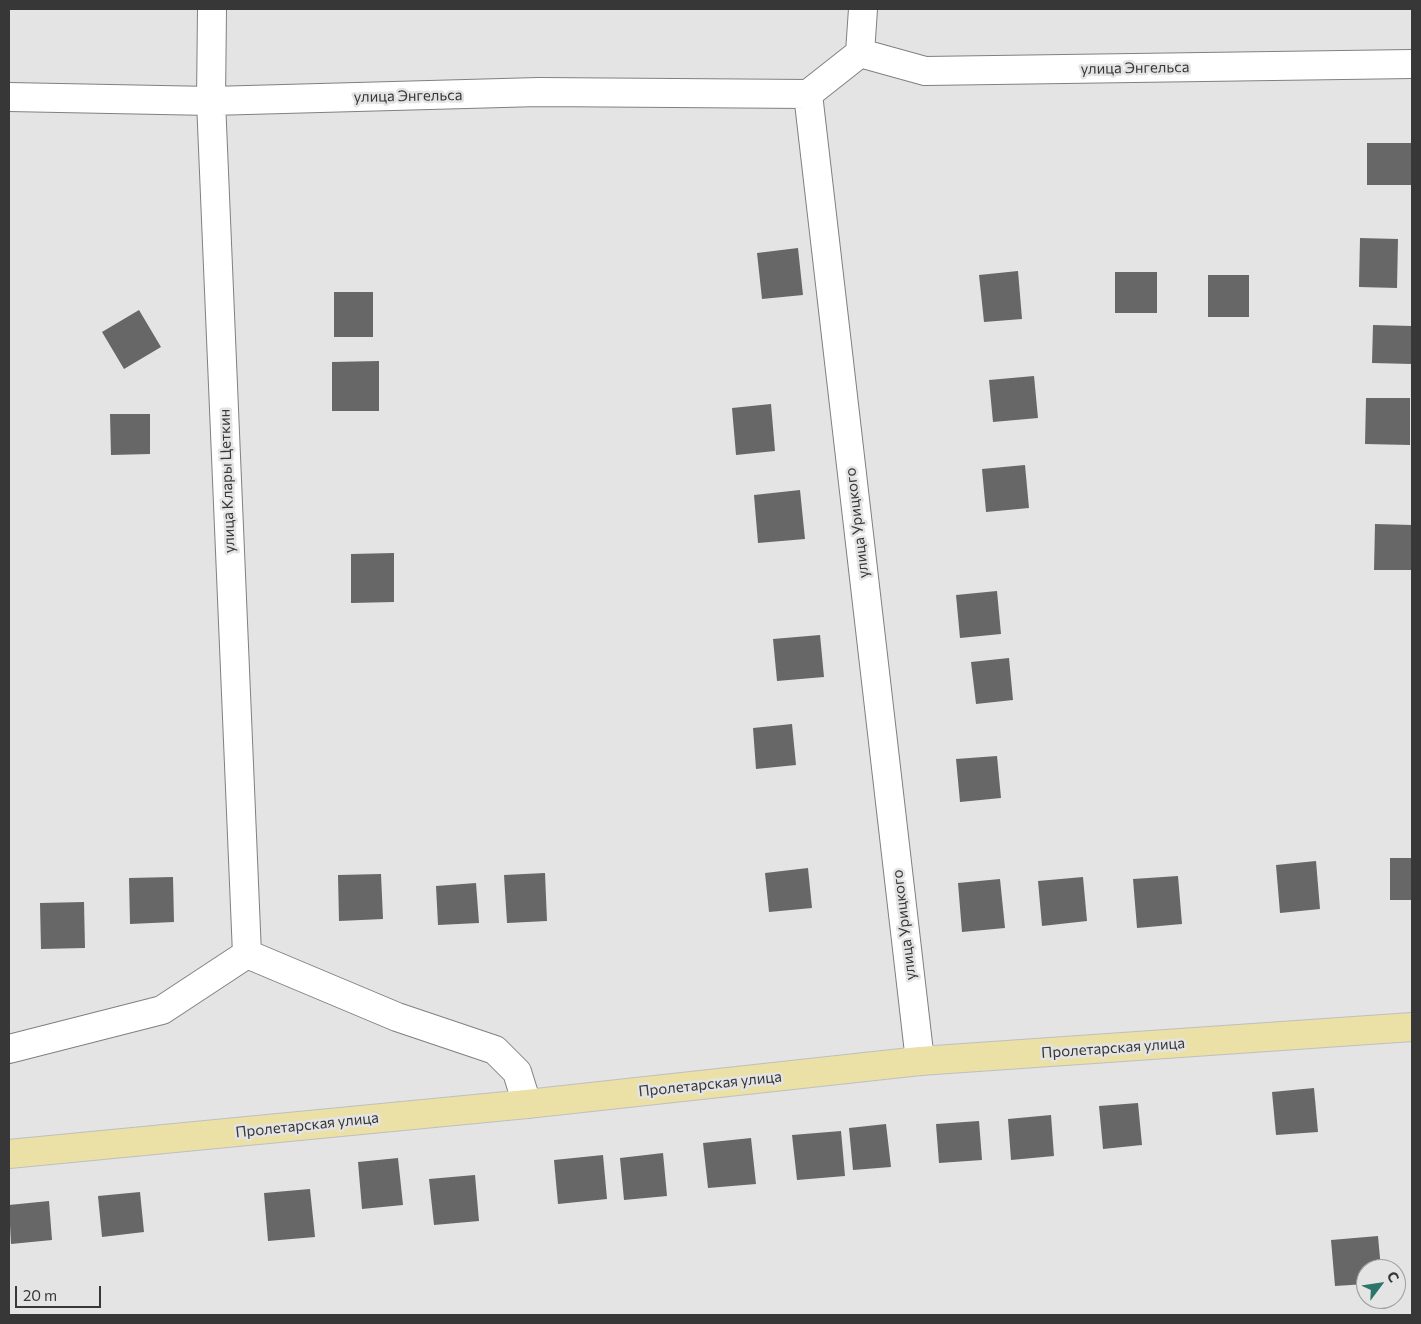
<!DOCTYPE html>
<meta charset="utf-8">
<style>
body{margin:0}
#map{position:relative;width:1421px;height:1324px;overflow:hidden;background:#e4e4e5;font-family:Commissioner,sans-serif}
canvas{display:block}
.frame{position:absolute;inset:0;border:10px solid #373738;pointer-events:none}
.north{position:absolute;left:1356px;top:1259px;width:50px;height:50px;box-sizing:border-box;background:#e4e4e5;border:1px solid #9f9fa0;border-radius:50%;rotate:59deg;font-size:14px;font-weight:700;line-height:20px;text-align:center;color:#373738}
.north::after{content:'';display:block;margin:auto;width:18px;height:22px;background:#2d746a;clip-path:polygon(50% 0,100% 100%,50% 72%,0 100%)}
.scale{position:absolute;left:15px;top:1286px;width:86px;height:22px;box-sizing:border-box;border:2px solid #373738;border-top:0;padding-left:6px;font-size:15px;line-height:18px;white-space:nowrap;color:#373738;-webkit-text-stroke:4px #e4e4e5;paint-order:stroke}
</style>
<div id="map">
<canvas width="1421" height="1324"></canvas>
<div class="frame"></div>
<div class="north">С</div>
<div class="scale">20 m</div>
</div>
<script>
const ctx = document.querySelector('canvas').getContext('2d');
ctx.lineJoin = 'round';
function fill(path, color) { ctx.fillStyle = color; ctx.fill(path, 'evenodd'); }
const poly = rows => new Path2D(rows.map(r => 'M' + r).join(''));
function strokePath(path, color, width, dash) { ctx.strokeStyle = color; ctx.lineWidth = width; ctx.lineCap = dash ? 'butt' : 'round'; ctx.setLineDash(dash || []); ctx.stroke(path); }
function drawText(font, color, halo, rows, align = 'center') {
  ctx.font = font + ' Commissioner,sans-serif'; ctx.lineWidth = 5; ctx.setLineDash([]); ctx.textBaseline = 'middle'; ctx.strokeStyle = halo; ctx.fillStyle = color; for (const [text, x, y, turn = 0] of rows) {
    ctx.save(); ctx.translate(x, y); ctx.rotate((+turn || 0) * Math.PI / 180); ctx.textAlign = isNaN(turn) ? turn : align; if (halo) ctx.strokeText(text, 0, 0); ctx.fillText(text, 0, 0); ctx.restore();
  }
}
const building = poly([
 [1367,143,1412,143,1412,185,1367,185],
 [1360,238,1398,239,1397,288,1359,287],
 [798,248,803,295,762,299,757,253],
 [1018,271,1022,319,984,322,979,275],
 [1115,272,1157,272,1157,313,1115,313],
 [1208,275,1249,275,1249,317,1208,317],
 [334,292,373,292,373,337,334,337],
 [139,310,161,347,124,369,102,332],
 [1373,325,1412,326,1412,364,1372,363],
 [379,361,379,411,332,411,332,362],
 [1034,376,1038,418,993,422,989,380],
 [1366,398,1410,398,1410,445,1365,444],
 [771,404,775,451,736,455,732,408],
 [110,414,150,414,150,454,111,455],
 [1025,465,1029,508,986,512,982,469],
 [800,490,805,539,758,543,754,495],
 [1375,524,1412,525,1412,570,1374,570],
 [394,553,394,602,351,603,351,554],
 [997,591,1001,634,960,638,956,595],
 [820,635,824,677,777,681,773,639],
 [1009,658,1013,700,976,704,971,662],
 [792,724,796,765,756,769,753,728],
 [997,756,1001,798,960,802,956,759],
 [1390,858,1412,858,1412,900,1390,900],
 [1316,861,1320,909,1280,913,1276,865],
 [808,868,812,908,769,912,765,873],
 [545,873,547,921,507,923,504,875],
 [381,874,383,919,339,921,338,875],
 [1178,876,1182,924,1137,928,1133,879],
 [173,877,174,922,130,924,129,878],
 [1083,877,1087,921,1042,926,1038,881],
 [1000,879,1005,928,962,932,958,883],
 [476,883,479,923,438,925,436,886],
 [84,902,85,948,41,949,40,903],
 [1314,1088,1318,1132,1276,1135,1272,1092],
 [1138,1103,1142,1145,1103,1149,1099,1106],
 [1051,1115,1054,1156,1011,1160,1008,1119],
 [979,1121,982,1160,939,1163,936,1124],
 [886,1124,891,1167,853,1170,849,1128],
 [841,1131,845,1176,797,1180,792,1135],
 [751,1138,756,1184,708,1188,703,1143],
 [663,1153,667,1196,624,1200,620,1158],
 [603,1155,607,1199,558,1204,554,1160],
 [398,1158,403,1205,362,1209,358,1162],
 [475,1175,479,1221,434,1225,429,1179],
 [310,1189,315,1237,268,1241,264,1193],
 [140,1192,144,1232,102,1237,98,1196],
 [49,1201,52,1240,11,1244,9,1205],
 [1378,1236,1381,1269,1366,1269,1366,1284,1335,1286,1331,1240]
]);
const minor = poly([
 [212,9,211,101,247,954],
 [863,9,860,53,808,94,920,1061],
 [860,53,925,71,1412,64],
 [9,97,211,101,539,92,808,94],
 [9,1049,162,1010,247,954,397,1017,495,1050,517,1072,527,1104]
]);
const primary = poly([
 [9,1154,527,1104,920,1061,1412,1027]
]);
const streetNames = [
 ["улица Энгельса",1135,68,-1],
 ["улица Энгельса",408,96,-1],
 ["улица Клары Цеткин",227,481,-92],
 ["улица Урицкого",857,523,-97],
 ["улица Урицкого",904,925,-97],
 ["Пролетарская улица",1113,1048,-4],
 ["Пролетарская улица",710,1084,-6],
 ["Пролетарская улица",307,1125,-6]
];
fill(building, '#676768');
strokePath(minor, '#808081', 30);
strokePath(primary, '#bfbfbf', 30);
strokePath(minor, '#fff', 28);
strokePath(primary, '#ebe0a6', 28);
drawText('15px', '#373738', '#e4e4e5', streetNames);
</script>
